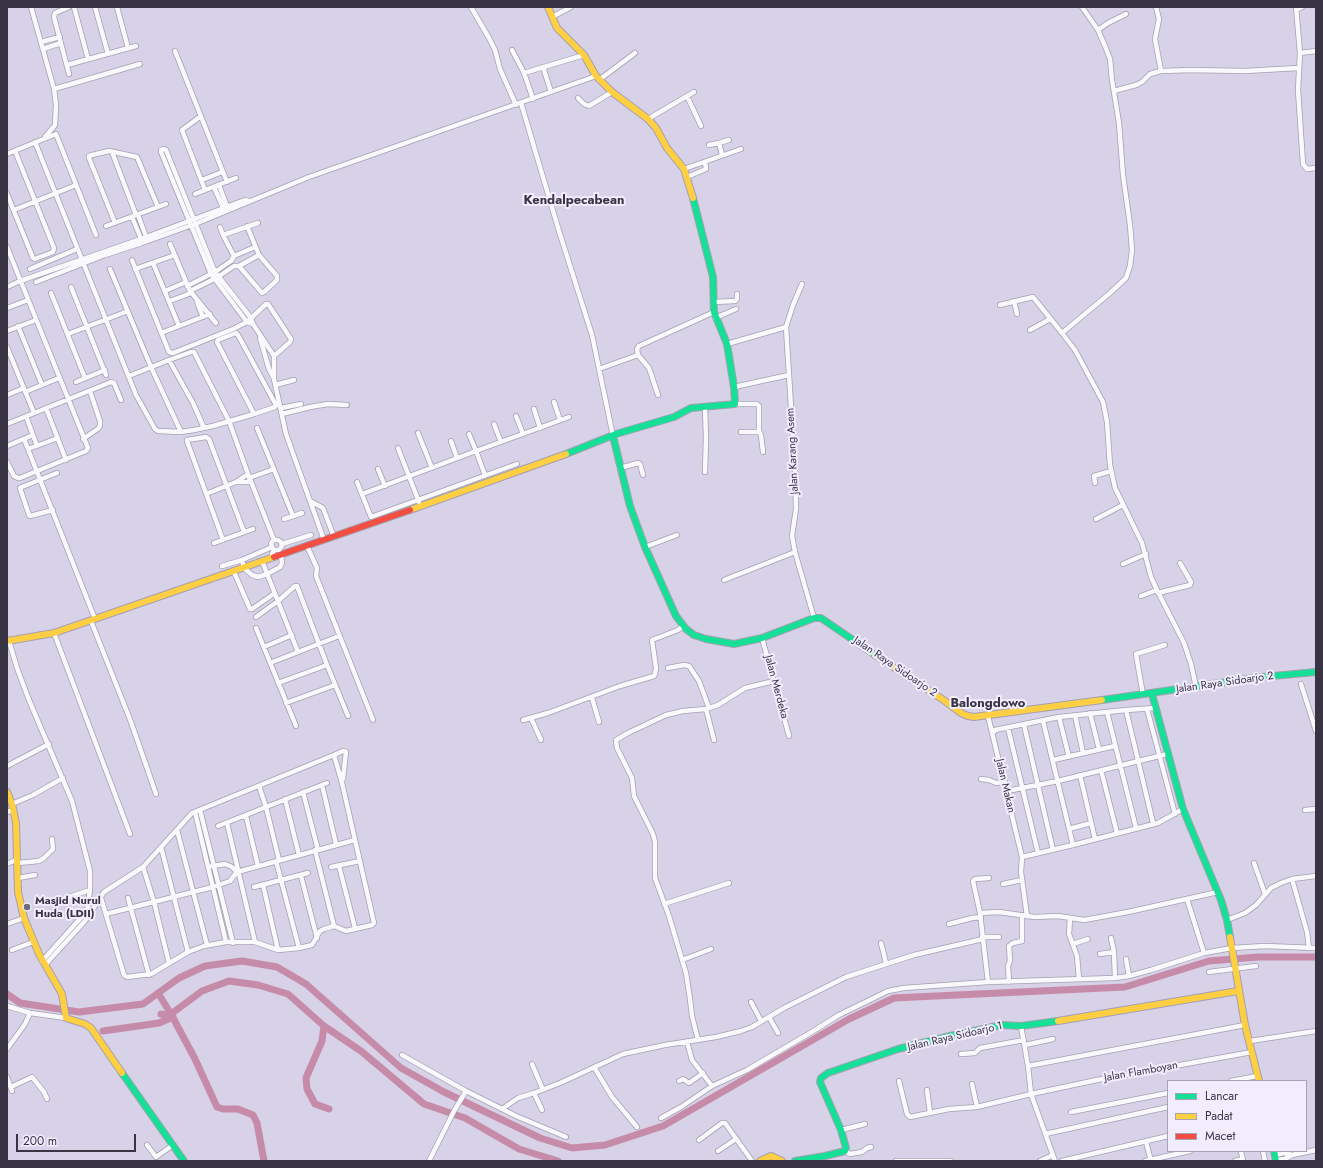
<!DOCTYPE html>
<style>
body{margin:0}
#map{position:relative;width:1323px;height:1168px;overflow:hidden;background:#d7d2e8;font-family:Jost,sans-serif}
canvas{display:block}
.frame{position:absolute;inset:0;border:8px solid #383444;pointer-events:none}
.legend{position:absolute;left:1167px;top:1080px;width:140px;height:72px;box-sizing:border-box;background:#f1edfe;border:1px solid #a7a3b4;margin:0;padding:5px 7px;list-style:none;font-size:12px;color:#383444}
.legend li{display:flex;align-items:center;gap:8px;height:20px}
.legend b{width:20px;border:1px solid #a7a3b4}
.scale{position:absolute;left:16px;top:1134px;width:120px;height:18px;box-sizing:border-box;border:2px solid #383444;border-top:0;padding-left:5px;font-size:12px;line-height:14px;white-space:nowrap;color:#383444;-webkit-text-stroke:3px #f1edfe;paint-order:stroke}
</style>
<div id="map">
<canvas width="1323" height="1168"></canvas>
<div class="frame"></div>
<ul class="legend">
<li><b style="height:5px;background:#16e098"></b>Lancar</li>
<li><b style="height:5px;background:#ffcf43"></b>Padat</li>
<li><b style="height:5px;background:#f24e42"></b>Macet</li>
</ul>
<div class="scale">200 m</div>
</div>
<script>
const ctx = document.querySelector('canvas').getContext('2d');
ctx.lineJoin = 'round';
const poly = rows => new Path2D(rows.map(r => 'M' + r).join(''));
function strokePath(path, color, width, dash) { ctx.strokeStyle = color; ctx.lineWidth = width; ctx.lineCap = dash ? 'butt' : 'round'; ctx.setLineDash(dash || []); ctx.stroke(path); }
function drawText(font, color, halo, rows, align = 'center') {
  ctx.font = font + ' Jost,sans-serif'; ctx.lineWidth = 4; ctx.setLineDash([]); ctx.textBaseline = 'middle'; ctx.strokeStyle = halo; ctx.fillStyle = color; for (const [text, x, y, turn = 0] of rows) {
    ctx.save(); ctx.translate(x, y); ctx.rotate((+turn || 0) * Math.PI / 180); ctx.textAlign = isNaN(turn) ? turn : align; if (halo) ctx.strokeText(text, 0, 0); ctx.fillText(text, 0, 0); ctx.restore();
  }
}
const river = poly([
 [158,993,171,1014,195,1059,217,1107,223,1109,238,1109,253,1115,257,1123,264,1161],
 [7,994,20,1003,79,1012,143,1004,179,978,205,966,242,961,277,967,306,984,401,1068,444,1092,540,1138,572,1148,605,1145,663,1126,849,1019,894,998,1125,987,1209,961,1258,957,1316,957],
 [161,1014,165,1015,170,1012],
 [171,1014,202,991,229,981,258,985,288,994,324,1026,361,1051,424,1104,465,1118,519,1149,558,1161],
 [324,1026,322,1041,306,1078,307,1089,315,1104,329,1109],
 [103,1031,159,1023,173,1017]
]);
const street = poly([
 [31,7,54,89,56,105,55,125,45,137],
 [69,7,55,13,54,17,69,74],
 [74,7,88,59],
 [95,7,108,54],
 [117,7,128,48],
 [471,7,489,38,495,50,500,69,516,105],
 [1082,7,1098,30,1105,46,1110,59,1112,80,1119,123,1123,175,1130,225,1132,250,1130,266,1126,278,1110,293,1062,333,1075,350,1103,402,1107,422,1110,465,1115,488,1142,543,1151,577,1157,590,1184,643,1191,664,1196,687],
 [1156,7,1159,19,1155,39,1161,71],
 [1296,7,1300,53,1298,90,1303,164,1307,169,1316,168],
 [1296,10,1302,7],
 [552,17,571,7],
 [1098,30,1108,23,1126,14],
 [41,42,60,37],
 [43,49,61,43],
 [512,50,524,73,533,99],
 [175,51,227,182],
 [1300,53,1316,51],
 [67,65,136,46],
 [543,67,551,92],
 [524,73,584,55],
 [599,80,635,53],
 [54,89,140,64],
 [1114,91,1136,85,1142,82,1150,74,1161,71,1191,70,1245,71,1298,68],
 [687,96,701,126],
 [578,98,584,104,589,106,612,92],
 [521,103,559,231,592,335,613,436],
 [201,116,182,130,205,190],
 [648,119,694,92],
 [35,142,136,395,155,429,158,431,181,432,194,430,213,426,254,414,275,407,276,405,238,335,236,333,218,340,217,342,254,414],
 [709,145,719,143],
 [112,152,136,215],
 [7,154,56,134,96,235],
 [722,155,719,143,729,140],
 [684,169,741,149],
 [687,177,706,169,705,162],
 [202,180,222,172],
 [219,185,228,209],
 [214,187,224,210],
 [7,194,33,258,35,259,53,252,54,248,15,151],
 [195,194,236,178],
 [14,210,76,185],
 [138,215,147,239],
 [132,217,142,241],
 [115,223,89,158,89,156,92,155,109,151,137,157,158,207],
 [106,226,166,204],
 [220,227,223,235,234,256],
 [223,235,258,223],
 [170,244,190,291,216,323],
 [7,247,88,448,86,451,20,478,18,478,14,476,7,462],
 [132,260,169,352,173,353,233,329,247,322,266,304,268,304,291,339,290,342,274,356],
 [153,263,179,326],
 [239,266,262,293,264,292,277,280,277,276,259,255,247,226],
 [30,269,77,249],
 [110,269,151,367,181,432],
 [135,269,175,255],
 [36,282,105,255,142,243,195,224,309,177,596,76],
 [802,284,793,305,786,327,795,471,796,509,792,536,795,552,814,618],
 [187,286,215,272,231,261,234,256,255,247],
 [7,287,20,281,141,239,245,200,248,201],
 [71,287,106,375],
 [165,291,186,282],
 [190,291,218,277,234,266,239,266,259,255],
 [51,293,85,378],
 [197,300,198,305,203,317],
 [170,301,191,293],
 [1014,301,1017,314],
 [714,302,735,301,737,299,737,294],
 [1000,305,1033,297,1062,333],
 [7,308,28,300],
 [715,318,736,309],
 [253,324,247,322,211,274,161,152,161,150,164,149,166,150,215,272,251,318,253,324,274,356,274,379],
 [18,326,42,385],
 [1030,330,1050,319],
 [7,331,36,320],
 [161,333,210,314],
 [68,334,128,311],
 [260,338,269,369,274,379,286,434,324,540],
 [727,344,786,327],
 [7,347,34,413],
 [169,360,193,403,204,428],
 [599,369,638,355],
 [129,376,169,360,191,352,194,352,229,421,248,474,274,540],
 [76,382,105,370],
 [275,385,294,380],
 [734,387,789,375],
 [25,392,59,378],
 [7,395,24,388],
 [658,395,649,368,638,355,637,349,639,346,714,312],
 [554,402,560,420],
 [735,404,757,404,759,406,759,431,761,435,763,452],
 [705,407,706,438,705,472],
 [46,408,66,460],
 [281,408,301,404],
 [534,409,540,428],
 [282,414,310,407,328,404,347,405],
 [26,416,37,446],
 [516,416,523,434],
 [7,424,111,382,114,383,121,400],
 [494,424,501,442],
 [257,428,293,516],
 [741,432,757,432,759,431],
 [418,433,432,468],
 [24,439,95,619],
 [83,439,99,428,100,425,100,421,90,391],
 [451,441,457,458],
 [7,446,33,435],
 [398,448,419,502],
 [28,449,58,438],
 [620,468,638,463,640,464,643,475],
 [378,469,385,486],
 [248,474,236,482,251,482],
 [485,475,476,451,569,417],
 [249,478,274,469],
 [357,482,371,517,517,464],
 [1095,483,1094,476,1111,471],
 [206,494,236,482],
 [362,494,476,451,469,434],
 [310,501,323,508,334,537],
 [53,510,30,516,29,515,20,488,22,487,57,473],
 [284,519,302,513],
 [1096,519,1123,505],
 [223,540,187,441,187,440,206,437,209,439,244,532],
 [214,543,253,529],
 [282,544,311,535],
 [307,546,317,568,316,576,373,720],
 [645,547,677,535],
 [272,558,272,554,274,550,272,547,271,543,274,540,278,540,281,542,282,546,279,550,274,550],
 [242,560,244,568,252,575,258,577,267,574,280,567,282,563,281,555],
 [262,561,298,652],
 [1123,564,1146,554],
 [222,566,242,560,272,547],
 [234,572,250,609,252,609,275,593],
 [724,580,795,552],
 [1158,593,1190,585,1191,582,1180,563],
 [1141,596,1157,590],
 [256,617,278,601,295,586,297,586,327,665,348,716],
 [91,621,131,722,156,794],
 [256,628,296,726],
 [54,633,130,834],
 [762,638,789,736],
 [9,641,17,668,29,700,72,801,90,871,90,890,87,911,42,961],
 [264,647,292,635],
 [270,663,339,636],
 [668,668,684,665,689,666,699,681,709,708],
 [278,683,327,665],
 [1301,684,1316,731],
 [1143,695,1136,654,1165,645],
 [592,698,599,722],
 [286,703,335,685],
 [706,709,714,740],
 [1147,709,1175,814],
 [1126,710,1153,823],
 [1107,712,1136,828],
 [1090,713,1099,749],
 [1075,715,1083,753],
 [988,716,1022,857,1021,872,1027,916],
 [1059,717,1069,757],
 [531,718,541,740],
 [523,720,548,713,620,686,654,676,655,674,656,668,652,640,678,630,683,626],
 [1043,721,1073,845],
 [1024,725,1053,850],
 [1008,728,1038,853],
 [993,733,995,730,1059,717,1126,710,1155,708],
 [334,755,343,751,346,752,343,779],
 [1053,760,1115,746],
 [7,766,49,744],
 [1101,770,1117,833],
 [1080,775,1095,839],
 [981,779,989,780,996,783,1005,782],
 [322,785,336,844],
 [259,786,266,807,279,860],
 [1007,791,1058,781,1167,754],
 [303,792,318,850],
 [285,799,299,855],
 [12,804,33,795,63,778],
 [200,810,233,943],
 [1305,810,1316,809],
 [7,812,14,810],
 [195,812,226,942],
 [246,816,258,866],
 [227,823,255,942],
 [218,826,327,783],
 [1069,829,1091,823],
 [177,830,207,945],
 [161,847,188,952],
 [315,850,334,926],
 [1022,857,1073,845,1158,823,1183,809],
 [276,861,299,948],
 [18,863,39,861,44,858,53,849,52,839],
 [1254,863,1265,894],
 [7,864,18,859],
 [212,866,225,864,232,867,237,872],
 [339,866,355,928],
 [143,867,154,902,169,963],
 [331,867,360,861],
 [301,876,317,938],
 [18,878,35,875],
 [1292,879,1307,932,1309,948],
 [1003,884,1022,880],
 [263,885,278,950],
 [254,887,308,873],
 [128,898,149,975],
 [1187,899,1204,953],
 [51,903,90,890],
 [664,904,729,883],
 [980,913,973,881,975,879,989,878],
 [106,914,213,887,230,881,237,872,355,840],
 [1070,918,1069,934,1077,956,1079,979],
 [1227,920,1245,913,1256,905,1271,888,1281,883,1292,879,1316,876],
 [7,924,24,918],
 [949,924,972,918,981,917],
 [982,937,999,937],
 [1111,938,1114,952,1115,978],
 [983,939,988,982],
 [881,943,886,963],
 [1073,944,1088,939],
 [12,950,33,942],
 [1100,954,1114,952],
 [1126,959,1129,976],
 [682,960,711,949],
 [45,965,85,921,104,892,143,867,192,813,334,755,342,783,374,923,372,925,346,931,334,926,324,929,320,931,312,945,299,948,278,950,255,942,226,942,204,946,188,952,151,974,127,977,124,975,101,898],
 [1209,972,1256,966],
 [1009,982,1008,966,1010,961,1009,946,1013,943,1022,941,1022,916],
 [751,1002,761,1021],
 [7,1006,30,1013,66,1018],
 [769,1017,778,1033],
 [1021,1026,1028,1066,1031,1094,1055,1161],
 [698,1040,692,1016,690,999,686,973,669,916,655,878,655,842,653,834,634,796,632,778,617,748,616,740,628,733,666,715,683,711,706,709,718,705,745,688,774,681],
 [1250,1041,1316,1031],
 [687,1042,692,1060,712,1086],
 [1025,1045,1053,1039],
 [7,1049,25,1024,30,1013],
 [961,1054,975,1053,980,1048,1024,1040],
 [402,1055,466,1091,516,1116,566,1137],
 [532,1064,543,1090],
 [1028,1066,1245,1025],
 [594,1067,612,1097,637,1127],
 [7,1077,12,1091],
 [679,1081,683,1079,689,1083,703,1073],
 [899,1081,907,1114,910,1117,949,1109,977,1107,1031,1094,1097,1080,1252,1052],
 [1231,1081,1257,1076],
 [972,1084,977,1107],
 [11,1087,32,1077,44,1092,47,1099],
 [927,1090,930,1113],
 [534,1093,542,1110],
 [502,1109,518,1098,534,1093,560,1083,623,1054,665,1045,716,1037,741,1031,752,1027,784,1008,846,977,914,955,983,939,980,913,999,912,1034,917,1058,916,1084,920,1128,912,1218,892],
 [1071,1112,1168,1093],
 [661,1118,681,1107,712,1086,747,1070,810,1033,839,1015,888,991,904,988,988,982,1115,978,1129,976,1151,970,1204,953,1232,948,1265,946,1316,948],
 [841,1130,865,1124],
 [1045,1134,1168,1107],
 [699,1140,722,1123,725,1123,752,1161],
 [1146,1142,1151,1161],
 [147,1145,156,1157,173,1145],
 [718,1151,736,1139],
 [845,1151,850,1154,862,1152,867,1148,871,1147],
 [1241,1151,1243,1161],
 [1263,1151,1265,1161],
 [1275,1155,1284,1153,1292,1155],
 [1276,1160,1285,1159,1292,1155,1316,1150],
 [429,1161,454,1111,466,1091],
 [896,1161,951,1161],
 [1040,1161,1053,1155],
 [1062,1161,1168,1136],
 [1145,1161,1190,1151],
 [1235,1161,1243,1159]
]);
const fast = poly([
 [613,436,630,506,645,547,676,616,686,629,694,635,706,639,734,644,762,638,814,618,821,618,875,655],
 [566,454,616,434,674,417,691,408,735,404,734,387,727,344,714,312,713,277,693,198],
 [1152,694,1183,809,1221,900,1227,920,1230,937],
 [1102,700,1262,677,1316,672],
 [122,1073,184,1161],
 [1274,1151,1276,1161],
 [795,1161,825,1156,845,1151,846,1148,841,1130,820,1082,821,1078,828,1073,898,1049,950,1036,1002,1025,1021,1026,1058,1021]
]);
const slow = poly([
 [548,7,557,28,584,55,596,76,612,92,648,119,656,128,667,148,684,169,693,198],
 [410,510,566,454],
 [7,641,54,633,274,557],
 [875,655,945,701,961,713,968,716,974,717,1102,700],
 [7,792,12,804,16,823,18,892,24,918,39,954,62,994,66,1018,85,1024,91,1028,122,1073],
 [1230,937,1245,1025,1259,1081],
 [1058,1021,1238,991],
 [760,1161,771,1156,782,1161]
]);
const jam = poly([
 [274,557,410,510]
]);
const markers = [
 [27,907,4,"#706b7d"]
];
const streetNames = [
 ["Jalan Karang Asem",793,451,-93],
 ["Jalan Raya Sidoarjo 2",895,667,34],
 ["Jalan Raya Sidoarjo 2",1225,683,-8],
 ["Jalan Merdeka",776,687,75],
 ["Jalan Makan",1005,786,77],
 ["Jalan Raya Sidoarjo 1",955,1037,-13],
 ["Jalan Flamboyan",1141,1072,-10]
];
const poiNames = [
 ["Masjid Nurul",35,901],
 ["Huda (LDII)",35,914]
];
const quarterNames = [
 ["Kendalpecabean",574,201],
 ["Balongdowo",988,704]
];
strokePath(river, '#c68ba8', 7);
strokePath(street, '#a4a0b0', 6);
strokePath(fast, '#a4a0b0', 8);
strokePath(slow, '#a4a0b0', 8);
strokePath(jam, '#a4a0b0', 8);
strokePath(street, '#f9f8fc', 4.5);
strokePath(fast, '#16e098', 6);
strokePath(slow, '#ffcf43', 6);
strokePath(jam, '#f24e42', 6);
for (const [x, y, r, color] of markers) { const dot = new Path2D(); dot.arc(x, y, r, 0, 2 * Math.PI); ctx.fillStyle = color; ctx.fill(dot); strokePath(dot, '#f1edfe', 1.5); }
drawText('11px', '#383444', '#f1edfe', streetNames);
drawText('bold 11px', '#383444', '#f1edfe', poiNames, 'left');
drawText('bold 13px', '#383444', '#f1edfe', quarterNames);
</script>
